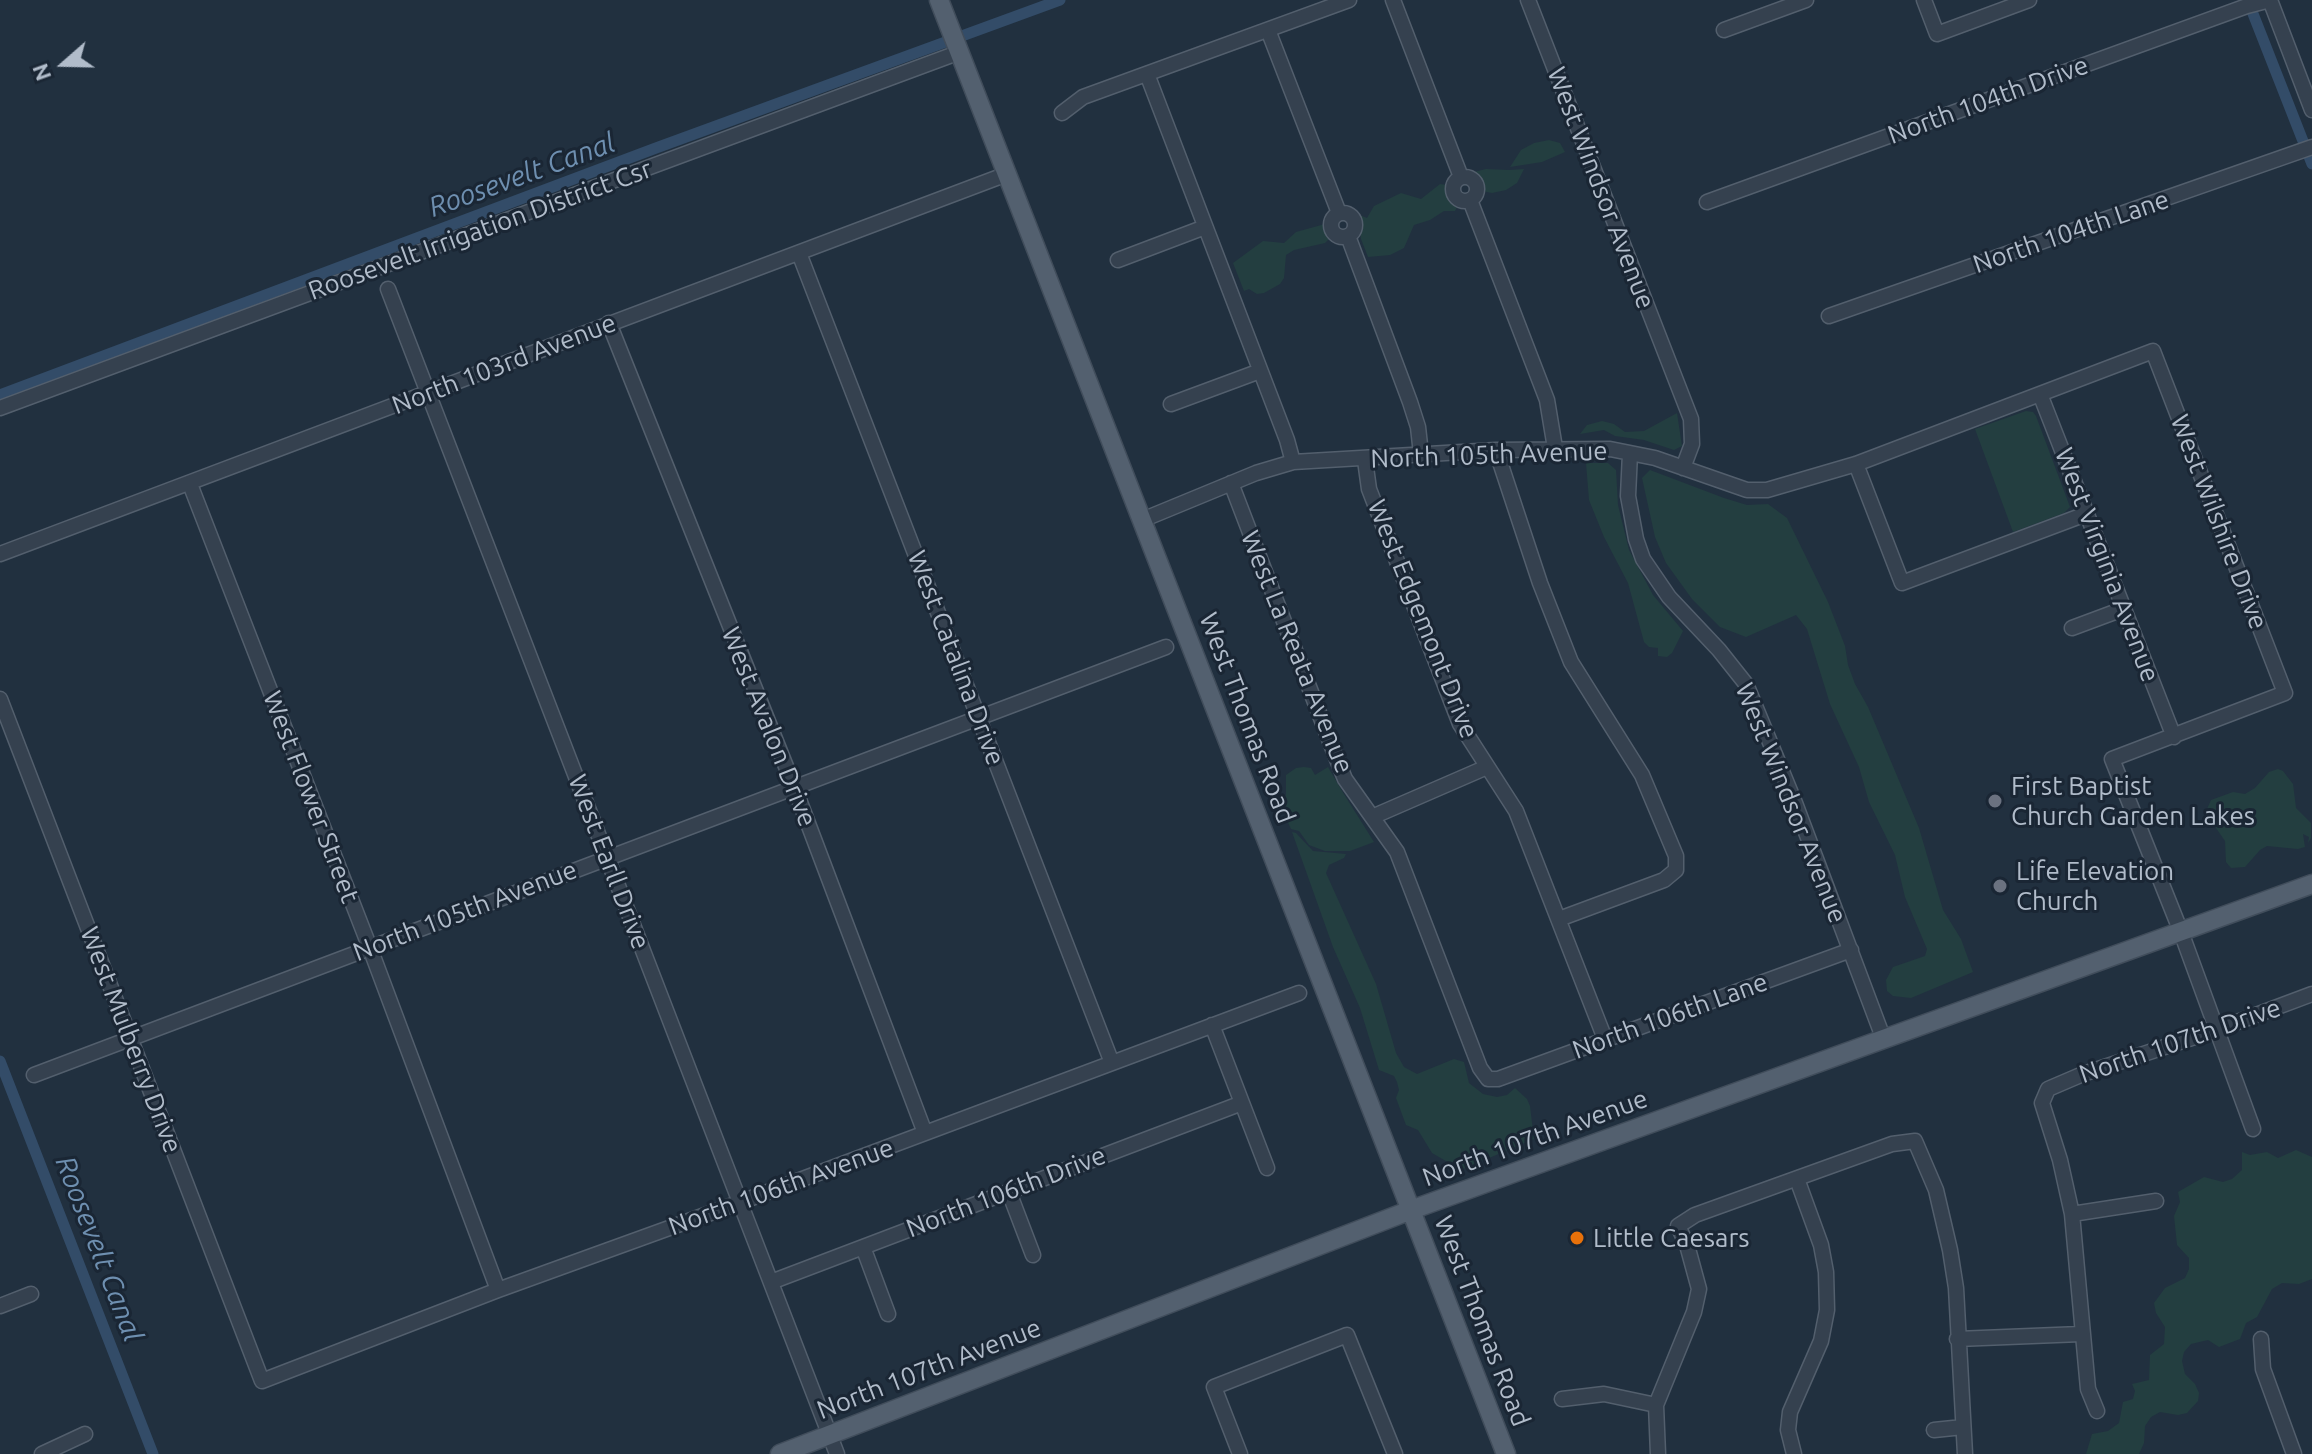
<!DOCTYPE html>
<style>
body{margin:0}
#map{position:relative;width:2312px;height:1454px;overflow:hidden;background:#21303f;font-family:Ubuntu,sans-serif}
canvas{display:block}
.north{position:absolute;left:24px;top:24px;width:80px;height:80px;-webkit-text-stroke:6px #1a2634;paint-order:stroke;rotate:250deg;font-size:22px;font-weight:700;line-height:32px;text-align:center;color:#b1bcca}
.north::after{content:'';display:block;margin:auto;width:28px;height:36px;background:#b1bcca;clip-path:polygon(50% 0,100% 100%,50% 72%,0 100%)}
</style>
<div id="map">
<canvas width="2312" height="1454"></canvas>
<div class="north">N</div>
</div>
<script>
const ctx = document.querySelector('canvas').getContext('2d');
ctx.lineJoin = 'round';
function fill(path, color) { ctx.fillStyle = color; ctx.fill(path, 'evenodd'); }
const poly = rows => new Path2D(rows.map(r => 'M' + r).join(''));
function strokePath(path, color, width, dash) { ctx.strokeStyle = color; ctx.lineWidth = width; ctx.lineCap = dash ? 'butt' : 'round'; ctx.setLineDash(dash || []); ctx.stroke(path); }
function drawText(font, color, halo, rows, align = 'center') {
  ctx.font = font + ' Ubuntu,sans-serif'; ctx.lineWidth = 6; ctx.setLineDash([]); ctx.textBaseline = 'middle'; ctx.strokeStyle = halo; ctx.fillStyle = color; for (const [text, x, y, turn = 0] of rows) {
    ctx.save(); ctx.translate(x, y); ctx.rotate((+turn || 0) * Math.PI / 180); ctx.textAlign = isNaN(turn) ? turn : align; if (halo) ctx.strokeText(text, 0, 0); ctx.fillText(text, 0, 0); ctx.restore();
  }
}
const green = poly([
 [1549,140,1560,143,1565,152,1542,162,1510,167,1521,150,1534,143],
 [1486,169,1509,170,1524,169,1517,183,1506,190,1492,193,1482,191,1480,180,1474,172],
 [1440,184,1447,185,1451,199,1457,207,1455,211,1444,211,1430,220,1414,225,1404,248,1390,255,1368,257,1361,239,1357,214,1367,218,1374,206,1401,193,1421,199],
 [1325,224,1330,238,1325,243,1294,250,1286,255,1284,278,1280,284,1264,293,1257,294,1249,289,1244,291,1233,263,1263,241,1284,243,1296,232],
 [2026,411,2033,412,2036,416,2070,507,2064,513,2013,532,1975,429],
 [1677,413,1682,446,1674,450,1644,440,1615,436,1604,430,1580,434,1587,425,1602,421,1614,424,1625,432,1644,431],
 [1586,463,1608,463,1616,470,1618,505,1629,550,1653,595,1683,631,1672,653,1667,657,1658,656,1658,648,1649,647,1644,642,1628,583,1604,537,1589,500],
 [1650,470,1724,498,1747,505,1768,504,1787,518,1828,602,1845,646,1848,665,1855,684,1868,707,1919,828,1943,910,1961,939,1973,972,1911,998,1893,996,1887,991,1886,980,1893,967,1925,956,1927,949,1905,897,1895,855,1869,802,1859,767,1830,704,1807,629,1796,615,1746,637,1720,627,1692,599,1666,563,1655,537,1642,478],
 [1328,767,1342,791,1374,842,1350,851,1325,851,1309,845,1299,831,1291,829,1278,801,1286,795,1286,775,1296,768,1304,767,1311,768,1315,775],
 [2278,769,2283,771,2293,784,2296,808,2311,823,2311,838,2308,843,2309,837,2303,834,2305,847,2298,849,2267,846,2260,850,2245,867,2231,868,2226,862,2225,841,2209,818,2207,809,2211,800,2233,792,2245,794,2255,788,2269,772],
 [1292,832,1296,833,1313,851,1346,854,1344,858,1329,865,1326,873,1376,984,1396,1053,1404,1067,1417,1074,1454,1059,1464,1062,1469,1083,1483,1094,1497,1097,1507,1095,1515,1088,1527,1099,1530,1106,1534,1139,1456,1172,1451,1164,1432,1153,1418,1130,1406,1125,1396,1098,1399,1090,1397,1082,1394,1076,1379,1070,1360,1008,1333,947],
 [2296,1150,2312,1157,2312,1279,2299,1284,2282,1283,2272,1289,2257,1317,2246,1323,2240,1339,2219,1347,2208,1340,2191,1344,2184,1352,2182,1361,2185,1374,2195,1384,2199,1393,2198,1401,2187,1413,2178,1415,2160,1412,2151,1417,2145,1426,2144,1443,2139,1454,2086,1454,2092,1434,2108,1431,2119,1423,2123,1402,2133,1399,2135,1391,2132,1384,2149,1380,2150,1355,2164,1344,2165,1327,2156,1313,2154,1303,2165,1288,2185,1278,2189,1269,2189,1258,2177,1245,2174,1216,2180,1202,2178,1192,2204,1177,2223,1182,2232,1179,2242,1170,2242,1152,2250,1155,2267,1152,2278,1158]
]);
const canal = poly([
 [2248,1,2312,164],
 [0,395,656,148,1060,0],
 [0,1061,153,1454]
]);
const minor = poly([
 [1393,0,1461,177],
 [1528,0,1691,419,1692,444,1683,468],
 [1924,0,1937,34,2029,0],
 [1268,30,1339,213],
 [1724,30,1806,0],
 [1147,74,1287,440,1293,462],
 [1062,113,1083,97,1349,0],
 '1453 189a12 12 0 1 1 24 0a12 12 0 1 1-24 0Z',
 [1470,200,1547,400,1555,448],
 [1707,202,2247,6,2270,0,2312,110],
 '1331 225a12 12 0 1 1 24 0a12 12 0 1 1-24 0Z',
 [1348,236,1410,402,1418,427,1421,454],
 [799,253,1112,1063],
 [1118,260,1205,227],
 [388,289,837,1454],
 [1829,316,2312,147],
 [609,323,795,789,925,1133],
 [2040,394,2174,737],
 [1171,404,1260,371],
 [0,408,960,52],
 [1496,450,1540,583,1571,662,1642,775,1676,856,1676,870,1664,880,1559,919],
 [1630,453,1628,496,1636,539,1643,559,1669,597,1719,650,1746,684,1795,803,1884,1040],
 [1365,460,1369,489,1460,724,1516,811,1605,1039],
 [1856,464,1902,583,2086,514],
 [1231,483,1334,752,1345,779,1397,852,1480,1068,1488,1079,1498,1079,1851,950],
 [190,484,370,948,498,1290],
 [1142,520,1256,473,1293,462,1496,450,1610,449,1655,458,1747,490,1767,490,1856,464,2153,351,2285,693,2112,759,2181,932,2253,1129],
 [0,554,1007,174],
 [2072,628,2123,609],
 [0,699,262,1381,498,1290,741,1202,1299,993],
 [1372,817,1487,767],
 [1212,1025,1267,1168],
 [34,1075,1166,647],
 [1009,1192,1033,1255],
 [2072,1214,2156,1201],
 [863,1247,888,1314],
 [771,1282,1242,1103],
 [0,1306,31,1294],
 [1957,1339,2081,1334],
 [2261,1339,2263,1369,2294,1454],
 [1562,1399,1604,1394,1656,1405],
 [2097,1411,2088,1389,2072,1214,2060,1160,2042,1103,2048,1089,2083,1074,2216,1030,2312,994],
 [1934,1430,1963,1427],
 [42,1454,85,1434],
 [1240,1454,1214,1387,1347,1335,1395,1454],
 [1658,1454,1656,1405,1694,1312,1699,1289,1687,1245,1678,1226,1695,1215,1892,1144,1915,1141,1936,1190,1950,1250,1956,1288,1965,1454],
 [1794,1454,1788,1430,1790,1412,1821,1341,1827,1310,1826,1272,1821,1245,1797,1179]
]);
const major = poly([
 [939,0,1506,1454],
 [780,1454,1411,1210,2312,884]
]);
const markers = [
 [1995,801,8,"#6b7280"],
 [2000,886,8,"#6b7280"],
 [1577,1238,8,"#e8710a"]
];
const streetNames = [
 ["North 104th Drive",1988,100,-20],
 ["West Windsor Avenue",1601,188,69],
 ["Roosevelt Irrigation District Csr",480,230,-20],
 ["North 104th Lane",2071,232,-19],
 ["North 103rd Avenue",504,364,-21],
 ["North 105th Avenue",1489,455,-2],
 ["West Wilshire Drive",2219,522,69],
 ["West Virginia Avenue",2107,565,69],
 ["West Edgemont Drive",1423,619,68],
 ["West La Reata Avenue",1297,652,68],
 ["West Catalina Drive",956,658,69],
 ["West Thomas Road",1247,718,69],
 ["West Avalon Drive",769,727,68],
 ["West Flower Street",311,797,69],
 ["West Windsor Avenue",1791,803,68],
 ["West Earll Drive",609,862,69],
 ["North 105th Avenue",465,911,-21],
 ["North 106th Lane",1670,1016,-20],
 ["West Mulberry Drive",131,1040,69],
 ["North 107th Drive",2180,1041,-19],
 ["North 107th Avenue",1535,1138,-20],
 ["North 106th Avenue",781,1187,-20],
 ["North 106th Drive",1006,1192,-21],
 ["West Thomas Road",1482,1321,69],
 ["North 107th Avenue",929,1369,-21]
];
const poiNames = [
 ["First Baptist",2011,786],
 ["Church Garden Lakes",2011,816],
 ["Life Elevation",2016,871],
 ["Church",2016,901],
 ["Little Caesars",1593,1238]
];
const waterNames = [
 ["Roosevelt Canal",522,175,-20],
 ["Roosevelt Canal",99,1249,69]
];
fill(green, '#233e40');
strokePath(canal, '#334c68', 11);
strokePath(minor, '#535f6d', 17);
strokePath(major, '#414d5b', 21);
strokePath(minor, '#35414f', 14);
strokePath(major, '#53606f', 18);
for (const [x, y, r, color] of markers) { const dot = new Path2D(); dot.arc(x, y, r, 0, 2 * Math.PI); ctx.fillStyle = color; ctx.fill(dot); strokePath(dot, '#1a2634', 3); }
drawText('26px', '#b1bcca', '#1a2634', streetNames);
drawText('26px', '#b1bcca', '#1a2634', poiNames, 'left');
drawText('italic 28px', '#6e8fb0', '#1a2634', waterNames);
</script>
